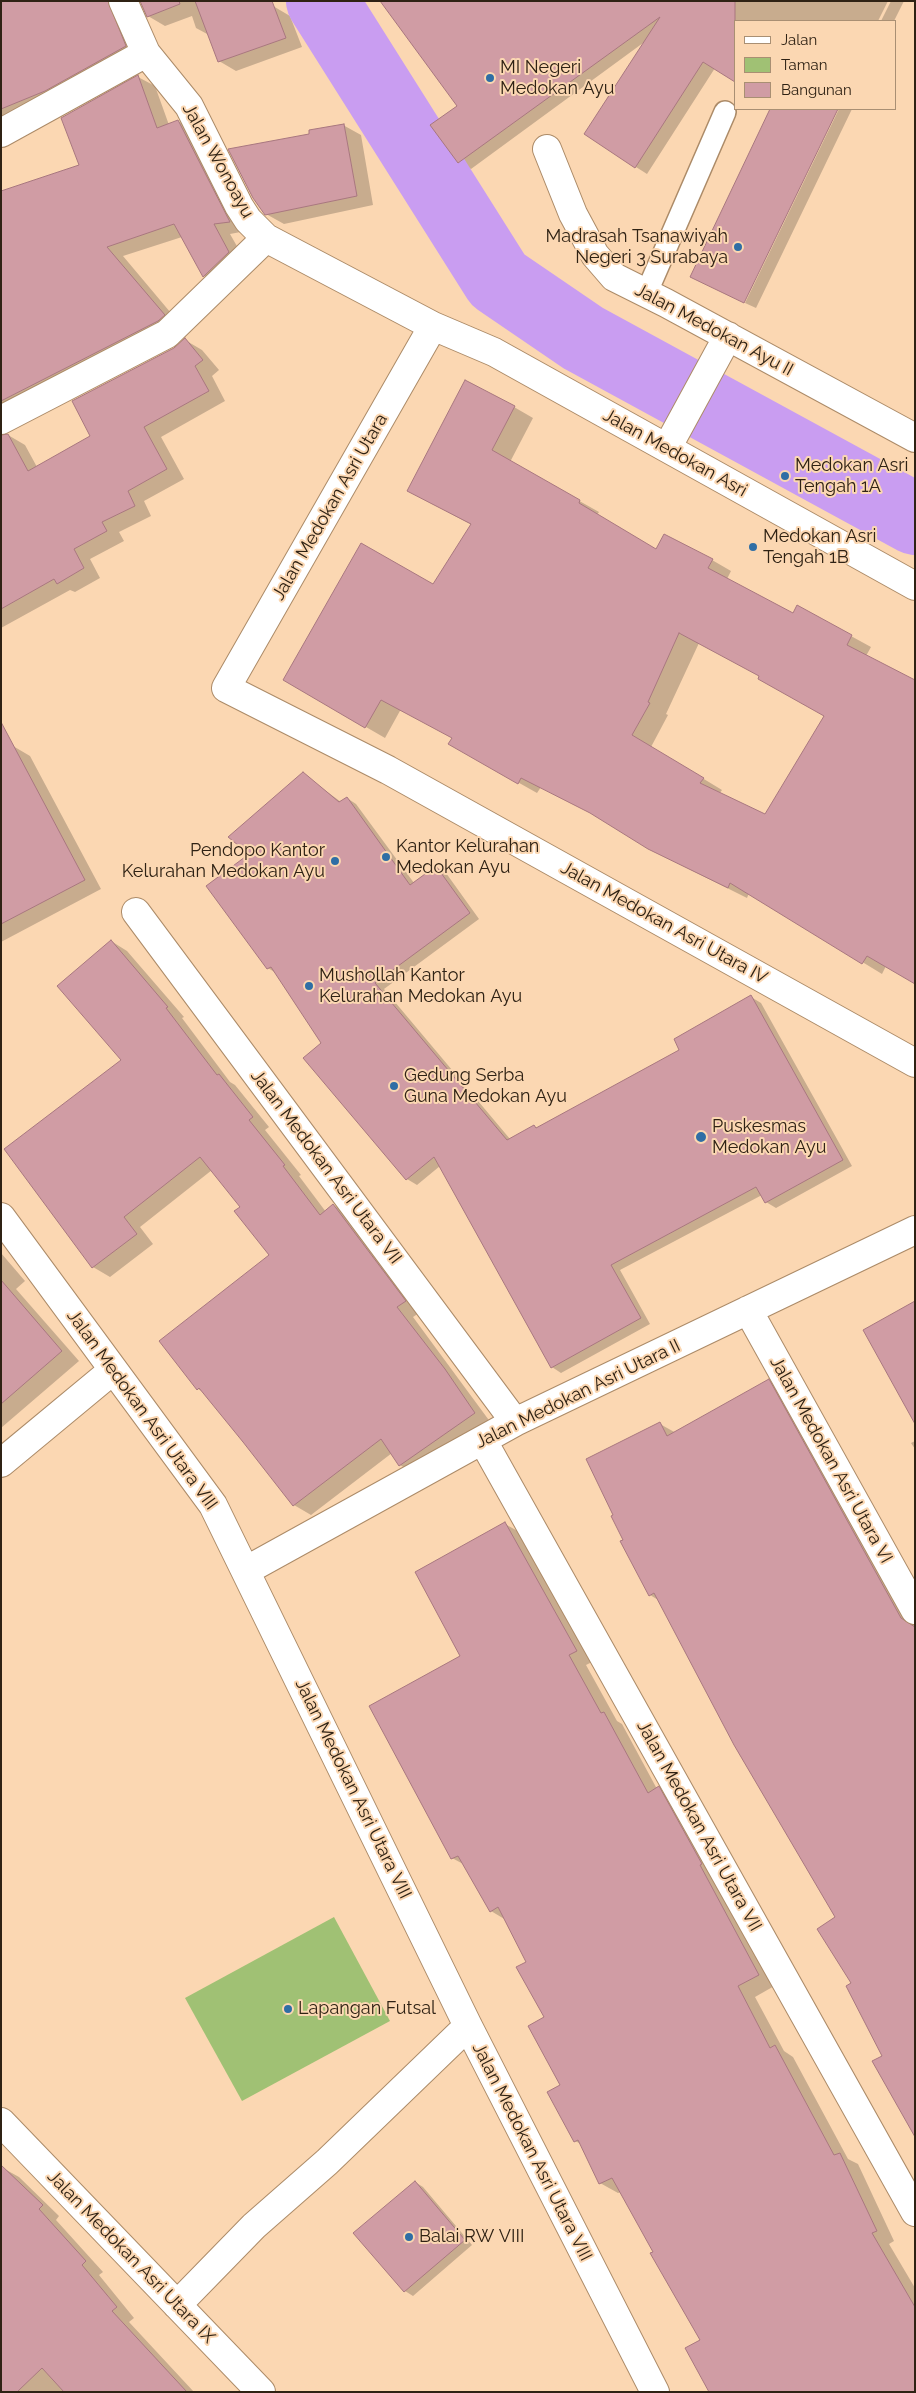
<!DOCTYPE html>
<style>
body{margin:0}
#map{position:relative;width:916px;height:2393px;overflow:hidden;background:#fbd7b2;font-family:Raleway,sans-serif}
canvas{display:block}
.frame{position:absolute;inset:0;border:2px solid #2f2214;pointer-events:none}
.legend{position:absolute;left:734px;top:20px;width:162px;height:90px;box-sizing:border-box;background:#fbd7b2;border:1px solid #a98f73;margin:0;padding:6px 9px;list-style:none;font-size:15px;color:#2f2214}
.legend li{display:flex;align-items:center;gap:10px;height:25px}
.legend b{width:25px;border:1px solid #a98f73}
</style>
<div id="map">
<canvas width="916" height="2393"></canvas>
<div class="frame"></div>
<ul class="legend">
<li><b style="height:6px;background:#fff"></b>Jalan</li>
<li><b style="height:14px;background:#a0c174"></b>Taman</li>
<li><b style="height:14px;background:#d09ca4"></b>Bangunan</li>
</ul>
</div>
<script>
const ctx = document.querySelector('canvas').getContext('2d');
ctx.lineJoin = 'round';
function fill(path, color) { ctx.fillStyle = color; ctx.fill(path, 'evenodd'); }
const poly = rows => new Path2D(rows.map(r => 'M' + r).join(''));
function strokePath(path, color, width, dash) { ctx.strokeStyle = color; ctx.lineWidth = width; ctx.lineCap = dash ? 'butt' : 'round'; ctx.setLineDash(dash || []); ctx.stroke(path); }
function drawText(font, color, halo, rows, align = 'center') {
  ctx.font = font + ' Raleway,sans-serif'; ctx.lineWidth = 4; ctx.setLineDash([]); ctx.textBaseline = 'middle'; ctx.strokeStyle = halo; ctx.fillStyle = color; for (const [text, x, y, turn = 0] of rows) {
    ctx.save(); ctx.translate(x, y); ctx.rotate((+turn || 0) * Math.PI / 180); ctx.textAlign = isNaN(turn) ? turn : align; if (halo) ctx.strokeText(text, 0, 0); ctx.fillText(text, 0, 0); ctx.restore();
  }
}
const green = poly([
 [334,1917,390,2021,242,2101,185,1998]
]);
const shadow = poly([
 [1,1,128,1,142,56,1,128],
 [140,1,270,1,273,6,290,16,302,47,236,71,219,61,209,35,196,28,192,16,165,26,148,16],
 [458,1,888,1,878,21,735,21,715,68,647,174,636,167,643,43,471,169,459,162,432,126,459,106],
 [891,1,904,1,894,21,881,21],
 [138,77,155,86,169,125,178,121,195,131,246,231,230,234,246,262,221,286,204,276,182,237,123,256,181,325,2,429,4,436,8,435,25,445,37,467,92,437,185,340,202,350,219,370,212,376,225,401,161,437,184,479,144,501,151,516,119,532,124,541,90,559,100,578,75,592,70,590,1,628,1,192,81,166],
 [772,109,836,109,743,302,692,276],
 [839,109,852,109,756,308,745,303],
 [343,125,361,135,373,205,284,224,266,214,311,135],
 [514,407,533,418,510,462,599,512,597,515,657,551,712,560,731,571,727,579,794,615,798,607,871,647,866,656,886,966,882,974,749,893,747,898,669,859,604,820,541,787,537,793,450,744,453,738,401,709,385,738,290,683,433,586,472,525,408,491],
 [699,643,761,676,826,716,765,816,719,794,722,790,651,747,668,715,666,714],
 [13,746,30,756,101,889,1,942,1,752],
 [303,774,341,802,347,798,356,804,414,883,436,867,446,873,479,919,384,989,510,1139,534,1126,538,1129,681,1050,751,997,761,1003,852,1166,776,1208,766,1202,762,1195,620,1270,650,1324,561,1373,552,1367,440,1166,417,1185,407,1179,305,1058,323,1043,276,973,268,968,251,854],
 [111,941,127,951,184,1017,182,1018,230,1082,235,1085,269,1127,265,1130,301,1175,299,1176,326,1212,333,1205,350,1215,422,1311,413,1317,491,1423,417,1475,400,1465,392,1453,311,1515,294,1505,244,1441,203,1392,198,1389,271,1256,242,1207,212,1170,140,1227,153,1244,110,1277,93,1267,123,1061],
 [1,1253,25,1281,16,1289,79,1361,1,1428],
 [769,1381,788,1392,915,1620,915,2112,884,2056,853,1984,837,1917,660,1601,650,1595,625,1540,660,1424,676,1433],
 [915,1441,915,1449,911,1443],
 [505,1524,523,1534,594,1661,586,1665,617,1721,622,1724,657,1789,677,1798,776,1985,755,1997,784,2051,793,2057,848,2159,858,2164,894,2241,889,2244,915,2288,915,2392,702,2340,621,2192,618,2193,600,2183,581,2144,575,2141,546,2017,527,1962,506,1920,491,1911,465,1865,452,1858,462,1656],
 [1,2167,19,2177,59,2216,56,2220,103,2272,99,2275,134,2318,129,2322,194,2392,1,2392],
 [415,2182,423,2187,472,2245,413,2296,405,2291]
]);
const river = poly([
 [322,1,498,280,583,338,915,519]
]);
const building = poly([
 [1,1,108,1,126,46,45,91,1,109,1,1],
 [140,1,179,1,180,4,147,17,140,1],
 [195,1,272,1,286,38,218,62,195,1],
 [380,1,735,1,735,82,703,62,635,168,584,134,660,17,458,163,430,125,457,106,380,1],
 [138,75,157,128,178,120,230,222,214,224,229,252,203,277,174,224,107,247,165,315,158,321,1,401,1,191,79,165,61,118,138,75],
 [770,109,838,109,744,303,690,277,770,109],
 [344,124,357,196,265,215,253,198,228,149,309,134,309,130,344,124],
 [185,338,203,360,195,366,209,391,144,427,167,469,128,491,135,506,102,522,107,531,74,549,84,568,57,584,54,579,1,609,1,435,8,434,28,471,90,436,72,401,174,348,185,338],
 [465,380,515,406,492,450,580,500,579,503,656,549,664,534,713,559,708,568,793,613,797,605,852,635,847,645,915,680,915,984,867,956,862,964,730,883,728,888,648,849,590,813,521,778,518,784,448,744,452,738,381,700,365,728,283,680,361,543,433,584,471,524,407,491,465,380],
 [679,633,759,676,758,679,824,716,765,814,700,783,704,778,632,735,650,703,648,702,679,633],
 [1,722,85,880,1,924,1,722],
 [303,772,339,802,347,797,410,885,436,866,470,913,375,983,507,1140,534,1125,536,1128,679,1050,674,1039,751,995,843,1160,765,1203,756,1187,611,1265,641,1318,551,1368,434,1157,406,1180,303,1058,321,1043,271,967,267,969,206,886,249,854,228,837,303,772],
 [111,940,168,1007,166,1008,217,1075,219,1074,253,1117,249,1120,285,1165,283,1166,320,1215,333,1204,406,1301,397,1307,445,1369,475,1413,399,1466,381,1439,293,1506,243,1442,199,1388,197,1390,159,1341,269,1255,234,1211,240,1207,200,1157,124,1217,137,1234,92,1268,4,1149,121,1060,57,986,111,940],
 [1,1280,62,1351,1,1404,1,1280],
 [915,1301,915,1424,863,1330,915,1301],
 [769,1379,901,1618,915,1627,915,2137,872,2061,882,2056,846,1986,851,1983,817,1929,835,1917,734,1745,654,1593,649,1596,620,1541,623,1540,611,1516,613,1515,586,1459,660,1422,667,1436,769,1379],
 [505,1522,577,1651,569,1655,601,1713,604,1712,648,1793,659,1786,702,1864,700,1865,759,1975,738,1986,770,2048,775,2045,834,2155,840,2153,877,2231,872,2233,915,2307,915,2392,709,2392,685,2348,700,2340,650,2253,653,2252,612,2178,599,2184,578,2140,574,2142,547,2092,560,2085,528,2026,544,2017,516,1967,526,1962,498,1907,490,1912,458,1856,451,1859,369,1706,460,1656,415,1572,505,1522],
 [1,2165,43,2205,39,2209,86,2261,82,2265,117,2307,112,2311,187,2392,64,2392,42,2368,17,2392,1,2392,1,2165],
 [415,2181,465,2240,404,2292,353,2233,415,2181]
]);
const lane = poly([
 [646,294,725,112]
]);
const street = poly([
 [123,1,146,53,189,106,239,206,248,220,266,238,433,326,494,352,915,586],
 [1,133,146,53],
 [547,149,573,214,595,255,614,277,666,303,915,438],
 [433,326,226,688,388,770,915,1063],
 [1,420,167,334,266,238],
 [667,448,728,336],
 [136,912,515,1422],
 [1,1217,213,1505,468,2026,655,2392],
 [748,1310,915,1610],
 [483,1441,915,2212],
 [1,1463,112,1371],
 [247,1570,515,1422,915,1230],
 [1,2122,261,2392],
 [177,2305,254,2226,327,2162,468,2026]
]);
const markers = [
 [490,78,5,"#2f6ea5"],
 [738,247,5,"#2f6ea5"],
 [785,476,5,"#2f6ea5"],
 [753,547,5,"#2f6ea5"],
 [386,857,5,"#2f6ea5"],
 [335,861,5,"#2f6ea5"],
 [309,986,5,"#2f6ea5"],
 [394,1086,5,"#2f6ea5"],
 [701,1137,6,"#2f6ea5"],
 [288,2009,5,"#2f6ea5"],
 [409,2237,5,"#2f6ea5"]
];
const poiNames = [
 ["MI Negeri",500,68],
 ["Medokan Ayu",500,89],
 ["Madrasah Tsanawiyah",728,237,"right"],
 ["Negeri 3 Surabaya",728,258,"right"],
 ["Medokan Asri",795,466],
 ["Tengah 1A",795,487],
 ["Medokan Asri",763,537],
 ["Tengah 1B",763,558],
 ["Kantor Kelurahan",396,847],
 ["Medokan Ayu",396,868],
 ["Pendopo Kantor",325,851,"right"],
 ["Kelurahan Medokan Ayu",325,872,"right"],
 ["Mushollah Kantor",319,976],
 ["Kelurahan Medokan Ayu",319,997],
 ["Gedung Serba",404,1076],
 ["Guna Medokan Ayu",404,1097],
 ["Puskesmas",712,1127],
 ["Medokan Ayu",712,1148],
 ["Lapangan Futsal",298,2009],
 ["Balai RW VIII",419,2237]
];
const streetNames = [
 ["Jalan Wonoayu",218,161,61],
 ["Jalan Medokan Ayu II",714,330,28],
 ["Jalan Medokan Asri",675,453,29],
 ["Jalan Medokan Asri Utara",330,507,-60],
 ["Jalan Medokan Asri Utara IV",664,923,29],
 ["Jalan Medokan Asri Utara VII",326,1167,53],
 ["Jalan Medokan Asri Utara II",578,1394,-26],
 ["Jalan Medokan Asri Utara VIII",142,1410,54],
 ["Jalan Medokan Asri Utara VI",831,1460,61],
 ["Jalan Medokan Asri Utara VIII",353,1789,64],
 ["Jalan Medokan Asri Utara VII",699,1826,61],
 ["Jalan Medokan Asri Utara VIII",532,2152,63],
 ["Jalan Medokan Asri Utara IX",131,2257,46]
];
fill(green, '#a0c174');
fill(shadow, '#0003');
strokePath(river, '#c99df1', 72);
fill(building, '#d09ca4');
strokePath(building, '#a8777f', 1);
strokePath(lane, '#ac8b68', 24);
strokePath(street, '#ac8b68', 30);
strokePath(lane, '#fff', 21);
strokePath(street, '#fff', 28);
for (const [x, y, r, color] of markers) { const dot = new Path2D(); dot.arc(x, y, r, 0, 2 * Math.PI); ctx.fillStyle = color; ctx.fill(dot); strokePath(dot, '#fbd7b2', 2); }
drawText('18px', '#2f2214', '#fbd7b2', poiNames, 'left');
drawText('18px', '#2f2214', '#fbd7b2', streetNames);
</script>
